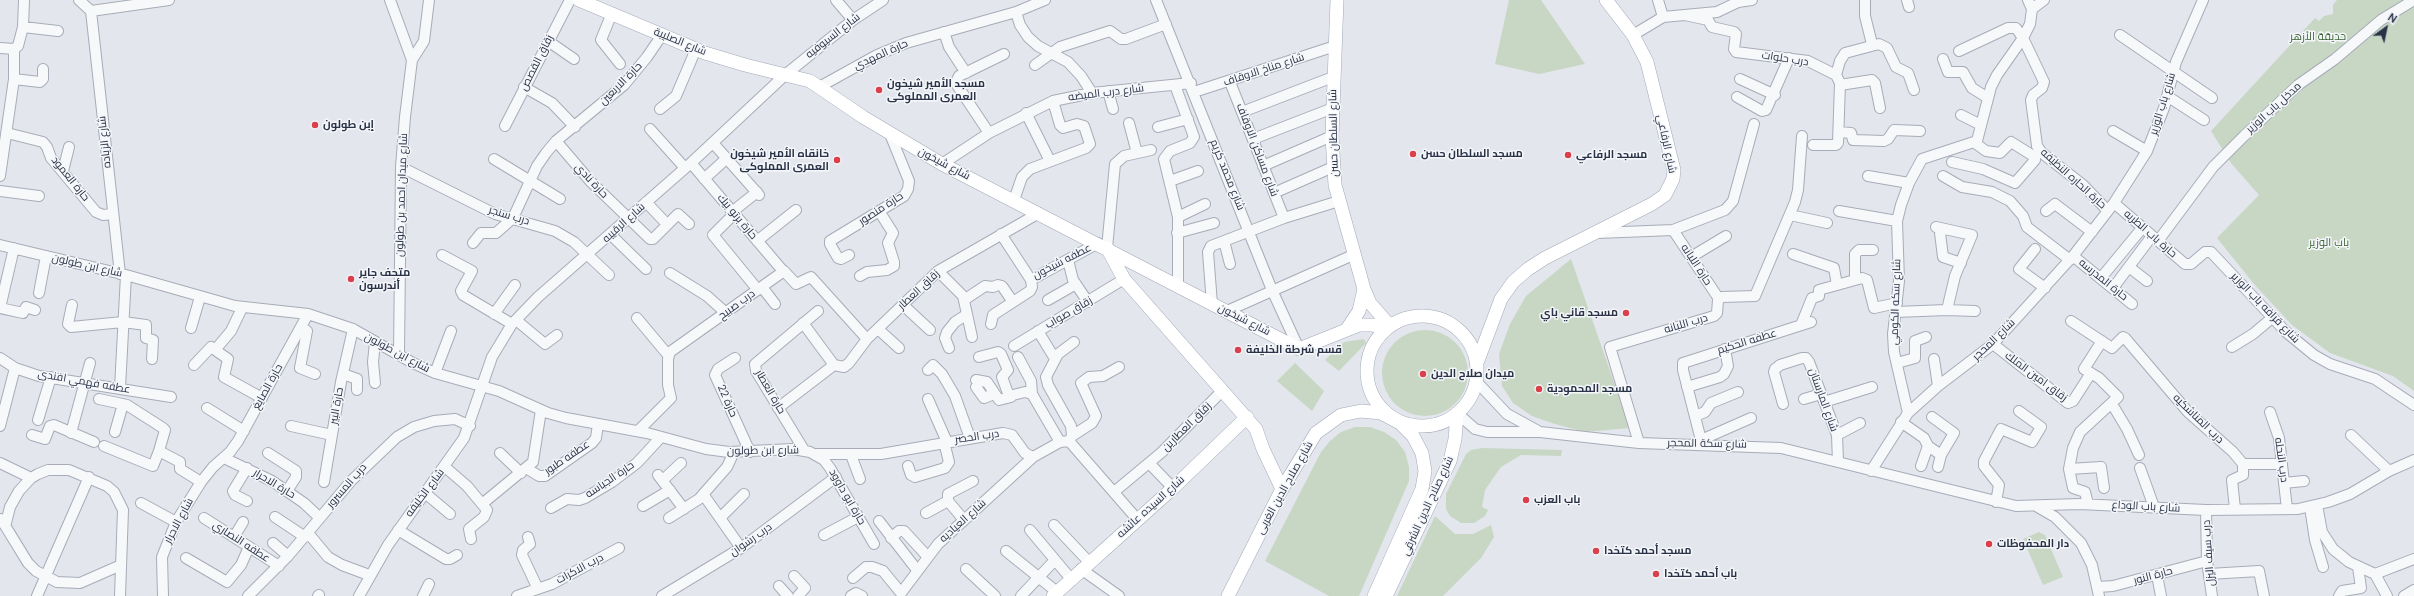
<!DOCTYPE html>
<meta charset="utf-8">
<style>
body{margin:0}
#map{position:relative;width:2414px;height:596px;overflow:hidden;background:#e3e6ed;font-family:"DM Sans",sans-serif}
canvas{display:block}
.north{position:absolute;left:2366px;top:8px;width:40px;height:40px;-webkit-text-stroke:3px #f4f6f9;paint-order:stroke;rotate:33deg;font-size:11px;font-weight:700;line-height:16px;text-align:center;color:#293247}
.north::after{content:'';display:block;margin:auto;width:14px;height:18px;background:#293247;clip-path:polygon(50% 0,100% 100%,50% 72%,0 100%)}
</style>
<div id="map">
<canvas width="2414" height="596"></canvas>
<div class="north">N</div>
</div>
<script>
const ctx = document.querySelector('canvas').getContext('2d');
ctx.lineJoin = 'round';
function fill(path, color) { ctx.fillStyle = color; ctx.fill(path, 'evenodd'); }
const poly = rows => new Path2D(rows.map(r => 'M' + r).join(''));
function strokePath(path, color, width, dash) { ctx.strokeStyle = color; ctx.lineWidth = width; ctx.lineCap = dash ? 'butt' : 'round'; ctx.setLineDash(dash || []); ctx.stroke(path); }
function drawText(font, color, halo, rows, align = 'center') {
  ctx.font = font + ' "DM Sans",Cairo,sans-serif'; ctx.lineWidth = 3; ctx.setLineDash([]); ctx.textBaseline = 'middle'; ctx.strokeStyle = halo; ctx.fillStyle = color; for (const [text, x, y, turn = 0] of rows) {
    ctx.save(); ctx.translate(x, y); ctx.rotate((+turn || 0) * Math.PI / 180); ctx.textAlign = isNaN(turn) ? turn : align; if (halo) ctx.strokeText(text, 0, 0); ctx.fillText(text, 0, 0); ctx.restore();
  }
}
const green = poly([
 [1509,0,1541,0,1585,64,1539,74,1495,64],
 [2337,0,2414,0,2414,391,2393,376,2330,353,2292,325,2254,284,2217,238,2259,195,2231,163,2211,131,2315,18,2319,21,2324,16,2333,14,2333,5],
 [1571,259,1630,428,1585,432,1555,424,1532,416,1513,403,1502,386,1499,354,1510,324,1526,296],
 '1382 373a43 43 0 1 1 86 0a43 43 0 1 1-86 0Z',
 [1364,339,1366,343,1339,371,1325,360,1344,342],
 [1295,363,1324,391,1312,411,1277,381],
 [1355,427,1370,427,1384,432,1396,440,1405,452,1409,467,1409,481,1359,596,1329,596,1265,561,1321,452,1330,441,1341,432],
 [1482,448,1562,450,1561,456,1521,455,1501,467,1485,490,1482,507,1488,510,1485,516,1474,523,1461,523,1450,516,1446,509,1446,494,1466,454,1471,450],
 [1435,516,1455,534,1473,534,1491,525,1494,537,1481,558,1443,596,1397,596],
 [2039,532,2045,535,2063,577,2043,585,2023,539]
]);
const minor = poly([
 [79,0,91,11],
 [390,0,412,60,405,117,401,167,399,354],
 [836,0,853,20],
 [1156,0,1272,290,1299,349],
 [1658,0,1663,17],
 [1865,0,1865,16,1872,44],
 [1907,0,1909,7],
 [2032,9,2044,0],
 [91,11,120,274],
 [91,11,169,0],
 [1016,12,1020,25,1028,37,1038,46,1068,62,1081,76,1092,93],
 [612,13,601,40,620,64],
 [1685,15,1708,20,1712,27,1734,32,1736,34,1734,49,1736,52,1808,61,1836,75,1840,83,1838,143,1836,145,1813,145],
 [23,27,58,31],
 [944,32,949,47,966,73],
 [1633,35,1663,17,1717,12,1738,2,1752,0],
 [2120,35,2212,98],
 [548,41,574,59],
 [0,48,14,49],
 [1959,51,2008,28,2016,28,2023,38,2044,82,2042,88,2033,95,2031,100,2037,146,2042,153,2083,185,2108,211],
 [1943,59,1948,72,1963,72,1972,88,1988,98],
 [412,60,424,41,429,0],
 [1035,65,1060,47,1110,31,1121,39,1126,39,1166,24],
 [1836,75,1840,61,1845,53,1879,44,1887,48,1896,67,1908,73,1914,90],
 [14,79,40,82,43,79,43,69],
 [1740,79,1775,95],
 [1230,82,1284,218],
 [1175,85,1194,137,1190,143,1170,151,1164,159,1178,217,1178,285],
 [1840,85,1872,80,1875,83,1880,108],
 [821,86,877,55,906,43,1016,12,1045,0],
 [524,87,552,103,575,127],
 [1108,91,1113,109],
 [1194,92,1335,46],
 [2167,96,2204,120],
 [1737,97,1762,111,1766,110,1789,58],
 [660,109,676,96,696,49],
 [1242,112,1333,77],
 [1026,113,1050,161],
 [1961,115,1981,125],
 [1129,123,1137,153],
 [505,126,570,0],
 [1158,127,1188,119],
 [650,129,685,168],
 [2113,131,2147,151],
 [1839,132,1851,133,1853,140,1884,141,1888,139,1894,130,1920,131],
 [7,133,43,142,47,147,51,158,96,212,103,215,113,214],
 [989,133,957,85,957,80,959,76,1004,54],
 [1253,139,1333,108],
 [556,141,591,182,650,239,653,239,678,214,689,224],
 [713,143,759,195],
 [494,159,560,199],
 [1952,162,1983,169,2015,183,2035,160,2035,157,2011,142,2000,153,1986,151,1975,143],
 [691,163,783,271],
 [942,164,989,133,1053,101,1092,93,1191,83],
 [1263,166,1332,136],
 [401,167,495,214,555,231,574,242,609,275],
 [63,171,69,147],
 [0,176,14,79,14,49,18,46,23,27,24,0],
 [1868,176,1909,183],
 [1943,176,1962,187,1992,192,2010,201,2023,216,2027,227,2070,260],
 [704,179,727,158],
 [1170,181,1198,171],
 [0,191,39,196],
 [1274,193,1333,167],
 [1014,200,1022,177,1030,169,1086,148,1090,144,1084,126,1077,124,1063,128,1060,125,1053,101],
 [646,202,663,220],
 [2114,203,2185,264,2191,264,2205,252,2211,252,2286,332,2314,355,2330,364,2375,379,2414,405],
 [1839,211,1897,221],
 [2046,211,2055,204,2092,232],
 [732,212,757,192],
 [734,214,713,235,758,290],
 [1790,215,1827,223],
 [1178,217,1205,204],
 [1936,227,1972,235,1955,276,1947,310],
 [1673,230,1719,299],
 [1177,233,1214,223],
 [1598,233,1673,230,1725,210,1733,201,1754,124],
 [1940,233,1943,257,1961,263],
 [610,234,646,269],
 [1001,234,1031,280,1098,243],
 [757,241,796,210],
 [1224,241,1230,264],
 [2158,241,2213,167,2244,136,2298,85,2335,59,2381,20,2414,0],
 [473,243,481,233,496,233,513,218,537,166,546,153,556,141,624,85,647,57,662,35],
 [0,245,126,275,235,306,308,314,353,329,413,363,435,373,499,391,548,413,566,418,647,433,706,449,729,452,793,449,810,452,824,460,830,468,874,544],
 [1107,248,1115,164,1124,156,1151,150],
 [2035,249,2019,269,2045,288],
 [1793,254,1834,268,1837,285],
 [442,255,472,271,461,291,463,295,512,324],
 [849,255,841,259,838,258,830,244,830,241,904,196,908,189,909,181,890,134],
 [2073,256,2132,304],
 [1691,257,1726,236],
 [1068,260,1073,280,1088,302],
 [2129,267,2147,281],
 [938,271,963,296,972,337],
 [670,273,707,296,726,313],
 [860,276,867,272,887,270,894,266,894,262,888,243,893,233,879,211],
 [2101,278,2143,227],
 [1855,280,1855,254,1859,250,1873,250],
 [762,287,775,304],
 [2113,288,2152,236],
 [39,293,46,256],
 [964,300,985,286,993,287,998,285,1002,286,1013,302],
 [1048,300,1076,284],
 [1212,304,1208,252,1211,246,1284,218,1339,201],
 [72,305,68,324,71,327,123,322,146,325,146,338,153,340,152,359],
 [903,305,930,330],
 [0,308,14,248],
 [0,308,23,313,26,307,35,310],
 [1227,311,1353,255],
 [1895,312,1947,310,1975,311],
 [494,314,515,285],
 [637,318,668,355],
 [516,320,545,344,557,335],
 [2071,321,2112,348,2123,337,2125,338,2188,412,2233,452,2243,464,2243,475,2232,480,2235,509],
 [991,324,993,315,1030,291,1032,287,1031,280],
 [1801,325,1812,298,1819,296,1819,290,1862,278,1867,280,1874,308,1897,303],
 [301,327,307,331,300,368,315,374],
 [191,328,200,297],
 [878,329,899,348],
 [1038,331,1055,359],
 [1993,344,2068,403,2073,401,2091,373],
 [1014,346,1124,279],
 [2232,347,2253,334,2272,318],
 [949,348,945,338,947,332,955,322,966,315],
 [215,350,231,331,242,308],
 [979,357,998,352,1001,354,1008,370,1002,377,1009,396,1025,392,1032,394,1060,442],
 [1018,357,1031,381,1032,394],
 [0,358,15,368,39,376,171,397],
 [735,358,718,369,715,375,750,452],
 [1934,359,1938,386],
 [1897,363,1915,358,1915,341,1926,337],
 [194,365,211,347,228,359,224,377,262,398],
 [834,365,844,367,849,363,867,339,938,271,1039,213],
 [928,370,933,365,942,374,955,396,970,438],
 [435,373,451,331],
 [343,374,357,379,357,390],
 [976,380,987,382,999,400,1011,397],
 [1476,381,1507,414,1538,431],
 [375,383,373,362,375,342],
 [976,387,984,398,994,394],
 [1687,387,1720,377,1724,374,1728,366,1725,349],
 [120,388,126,275],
 [99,399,127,405,163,428,165,430,159,451,180,462,180,469,201,482],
 [928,399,947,442],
 [1804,399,1821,394],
 [1824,402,1872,387],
 [1783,404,1774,372,1775,369,1780,365,1802,358,1806,358,1809,362,1837,435,1838,462],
 [2112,404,2127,429,2139,455],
 [207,408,244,431],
 [778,408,834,365,803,323],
 [2270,412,2279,438,2287,509],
 [1457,413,1475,429,1487,432,1540,432,1639,443,1781,448,2016,506,2079,504,2206,510,2298,509,2328,502,2350,494,2389,471,2414,460],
 [1908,413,1894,352,1893,334,1899,281,1897,221,1901,205,1909,183,1922,159,1977,141,1991,87,1997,75,2023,38,2030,24,2032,9,2028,0],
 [1695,416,1705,412,1711,403,1738,392],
 [1932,417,1954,433,1941,455,1938,467],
 [38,420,51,377],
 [1901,422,1924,438,1928,446,1941,455],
 [0,426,15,368],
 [291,426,332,435],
 [638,431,671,398,668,385,668,359,670,352,784,271,796,284,811,277,867,339],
 [115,432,123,404],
 [71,433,90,363],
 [32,435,45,439,50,426,54,425,94,442],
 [1837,435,1860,423],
 [2351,435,2389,471],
 [1072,436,1092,423,1096,416,1081,383,1089,377,1103,376,1119,367],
 [1701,440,1751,418],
 [1069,441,1072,436,1071,426,1048,385,1046,377,1058,354,1074,342],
 [1639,443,1610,347,1714,316,1717,313,1718,300,1722,297,1755,296,1795,202,1798,190,1802,136],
 [1702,444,1683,370,1683,363,1811,322],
 [104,446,153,466,159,451],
 [804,450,756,371,755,364,818,311],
 [268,453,296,471,296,477,287,491],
 [500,453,521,473],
 [816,454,881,454,1003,433,1012,435,1025,453,1033,457,1060,442,1069,441,1137,519],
 [851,455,860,479],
 [224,458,272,481,304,503,320,518],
 [0,463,31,478],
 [1149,463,1173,488],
 [2243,464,2282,464],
 [908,466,911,475,915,477,945,468,949,462,944,442],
 [1921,466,1928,446],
 [445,467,467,486,487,510,484,517,469,529,471,539],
 [247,468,233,491,235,495,247,501],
 [526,468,539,476,545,476,592,443,596,438,598,424],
 [2140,468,2154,507],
 [2069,469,2101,467,2104,488],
 [1871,471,1908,413,1938,386,1993,344,2073,256,2114,203,2147,151,2164,108,2176,62,2203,0],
 [658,475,684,509],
 [663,480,681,463],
 [324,482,341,382,353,329],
 [2284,483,2304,481],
 [1114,492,1162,452,1223,390],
 [425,493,450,514],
 [703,494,741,548],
 [1996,502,1999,485,1984,466,1984,461,2001,429,2032,442,2041,427,2019,411],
 [141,503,176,522],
 [482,504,533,462,541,410],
 [2088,504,2085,492,2073,488,2069,469,2073,448,2080,432,2118,397,2099,378,2084,369,2102,341],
 [2317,505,2322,532,2333,549,2349,562,2375,574,2387,596],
 [643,506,670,490],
 [2036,506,2055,517,2081,543,2092,565,2099,596],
 [2310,507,2315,540,2323,567],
 [551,508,567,499,579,500,585,498,612,482,637,463,661,437],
 [2206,510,2207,561,2212,596],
 [926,513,948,501],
 [275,517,305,537],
 [204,518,279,566],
 [669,518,699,499,727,467,734,452],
 [720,518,744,494],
 [1,519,28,563,36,571,57,582,80,583,121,565],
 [964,520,948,501,948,494,973,481],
 [879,521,917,570],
 [6,523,10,507,19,491,31,478,38,474,48,470,69,470,107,486,114,492,123,510,120,596],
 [1054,525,1089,562],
 [398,530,446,559,450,559,457,555],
 [1030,530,1071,579],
 [308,533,328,557,342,565,369,575],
 [824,535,858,517],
 [234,537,243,522],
 [528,537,530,544,523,550,522,555,538,589],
 [891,538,899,531,904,531,927,556],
 [273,543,288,556],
 [1006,551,1057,592],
 [186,558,227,582,241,565,249,547],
 [966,569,995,596],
 [1081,569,1119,596],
 [2209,574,2259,571,2264,596],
 [2375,574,2414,559],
 [2157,575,2161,596],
 [794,576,805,588,798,596],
 [853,578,866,567,872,567,883,571,901,593,938,544,1033,457],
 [779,586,788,596],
 [2098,587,2113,586,2207,561],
 [37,596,89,477],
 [163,596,162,557,176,522,201,482,213,467,230,452,238,441,308,314],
 [248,596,288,556,351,481,397,437,414,427,434,421,455,419,470,426],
 [318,596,319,595],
 [359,596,388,545,464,438,492,357,512,324,538,297,691,163,785,75,853,20,883,0],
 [423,596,429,584],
 [517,596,552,584,619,548],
 [662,596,741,548,836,477],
 [851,596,856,593,862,596],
 [1021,596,1055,560],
 [2339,596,2342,591,2361,588,2358,567],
 [2404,596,2414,590]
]);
const major = poly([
 [579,0,705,53,745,65,810,81,863,117,942,164,1299,349,1359,325,1373,325,1386,329],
 [1337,0,1332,136,1335,185,1364,289,1370,303,1390,326],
 [1107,248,1124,279,1256,429,1263,449,1282,489],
 '1367 371a55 55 0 1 1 110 0a55 55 0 1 1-110 0Z',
 [1347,329,1359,311,1364,289],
 [1477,363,1501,299,1513,282,1528,269,1545,258,1652,204,1665,195,1673,179,1674,170,1647,62,1633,35,1606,0],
 [1053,596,1173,488,1247,417],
 [1228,596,1282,489,1316,433,1341,415,1361,411,1381,413,1400,423,1413,436,1422,453,1425,471,1422,489,1374,596],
 [1386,596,1450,461,1455,439,1457,413]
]);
const markers = [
 [879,90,4,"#da404c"],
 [315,125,4,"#da404c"],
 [1413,154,4,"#da404c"],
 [1568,155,4,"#da404c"],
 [837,160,4,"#da404c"],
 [351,279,4,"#da404c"],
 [1626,313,4,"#da404c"],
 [1238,350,4,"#da404c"],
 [1423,374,4,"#da404c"],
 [1539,389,4,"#da404c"],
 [1526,500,4,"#da404c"],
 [1989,544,4,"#da404c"],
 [1596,551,4,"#da404c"],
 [1656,574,4,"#da404c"]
];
const streetNames = [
 ["شارع السيوفيه",833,36,-38],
 ["شارع الصليبة",680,42,22],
 ["حارة المهدي",881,55,-24],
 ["درب حلوات",1785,59,9],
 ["زقاق القصص",537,63,-63],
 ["شارع مناخ الاوقاف",1264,70,-18],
 ["حارة الاربعين",621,84,-45],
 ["شارع درب الميضه",1106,93,-7],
 ["شارع باب الوزير",2163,104,-73],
 ["مدخل باب الوزير",2274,108,-42],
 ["شارع السلطان حسن",1334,133,-91],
 ["شارع الزياده",105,142,-96],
 ["شارع الرفاعي",1666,144,78],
 ["شارع مساكن الاوقاف",1257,150,69],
 ["شارع شيخون",944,164,28],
 ["شارع محمد كريم",1227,175,68],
 ["حارة العمود",70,179,51],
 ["حارة الحاره النظيفه",2073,179,42],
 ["حارة نادي",591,181,47],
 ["شارع ميدان احمد بن طولون",402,195,-88],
 ["حارة منصور",881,209,-33],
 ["درب سنجر",509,216,17],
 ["حارة برتو بيك",737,217,50],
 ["شارع الرقيبه",624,223,-42],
 ["حارة باب الطربه",2150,234,41],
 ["عطفه شيخون",1062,262,-27],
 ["حارة اللبانه",1696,265,57],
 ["شارع ابن طولون",87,266,13],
 ["حارة المدرسه",2103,280,39],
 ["زقاق العطار",919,290,-43],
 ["شارع سكه الكومي",1896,302,-88],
 ["درب صبيح",737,305,-36],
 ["شارع قرافه باب الوزير",2265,308,46],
 ["زقاق صواب",1069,313,-30],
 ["شارع شيخون",1244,320,27],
 ["درب اللبانه",1686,324,-16],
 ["شارع المحجر",1994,340,-44],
 ["عطفه الحكيم",1747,342,-17],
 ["شارع ابن طولون",397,353,28],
 ["زقاق امين الملك",2036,377,37],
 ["عطفه فهمي افندى",84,382,10],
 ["حارة الصايغ",268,387,-61],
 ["حارة العطار",770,392,60],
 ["شارع المارستان",1823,400,70],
 ["حارة 22",727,401,66],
 ["حارة البير",337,406,-80],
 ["درب المناشكيه",2198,419,44],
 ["زقاق العطارين",1187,427,-45],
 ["درب الحصر",977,437,-8],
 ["شارع سكة المحجر",1707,444,1],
 ["شارع ابن طولون",763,451,-1],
 ["عطفه طبور",567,458,-34],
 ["درب النحله",2281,460,82],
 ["حارة الجباسه",610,480,-34],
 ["حارة الاحرار",274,484,31],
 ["درب المسرور",347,486,-49],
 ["شارع صلاح الدين الغربى",1285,488,-61],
 ["شارع الخليفه",425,493,-53],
 ["حارة ابو داوود",847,497,60],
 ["شارع صلاح الدين الشرقي",1428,506,-65],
 ["شارع السيده عائشه",1151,507,-42],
 ["شارع باب الوداع",2146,507,3],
 ["شارع الاحرار",179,521,-62],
 ["شارع العياديه",963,521,-42],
 ["درب رشوان",751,540,-35],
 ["عطفه النصاري",241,542,33],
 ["درب سيف اليزل",2209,553,-94],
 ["درب الاكرات",580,569,-28],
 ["حارة النور",2153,576,-15]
];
const parkNames = [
 ["حديقة الأزهر",2318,37],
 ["باب الوزير",2329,243]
];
const poiNames = [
 ["مسجد الأمير شيخون",887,84],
 ["العمرى المملوكى",887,97],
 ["إبن طولون",323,125],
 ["خانقاه الأمير شيخون",829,154,"right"],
 ["العمرى المملوكى",829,167,"right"],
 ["مسجد السلطان حسن",1421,154],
 ["مسجد الرفاعي",1576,155],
 ["متحف جاير",359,273],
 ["أندرسون",359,286],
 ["مسجد قاني باي",1618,313,"right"],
 ["قسم شرطة الخليفة",1246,350],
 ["ميدان صلاح الدين",1431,374],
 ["مسجد المحمودية",1547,389],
 ["باب العزب",1534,500],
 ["دار المحفوظات",1997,544],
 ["مسجد أحمد كتخدا",1604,551],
 ["باب أحمد كتخدا",1664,574]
];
fill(green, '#c7d7c4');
strokePath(minor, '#a7acb8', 12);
strokePath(major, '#a2a9b9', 14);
strokePath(minor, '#f7f8fa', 10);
strokePath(major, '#fff', 13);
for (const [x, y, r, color] of markers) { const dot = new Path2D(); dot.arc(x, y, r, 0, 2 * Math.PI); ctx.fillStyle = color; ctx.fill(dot); strokePath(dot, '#f4f6f9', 1.5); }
drawText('11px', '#293247', '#f4f6f9', streetNames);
drawText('11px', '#3b6435', '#f4f6f9', parkNames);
drawText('bold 11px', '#293247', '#f4f6f9', poiNames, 'left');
</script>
